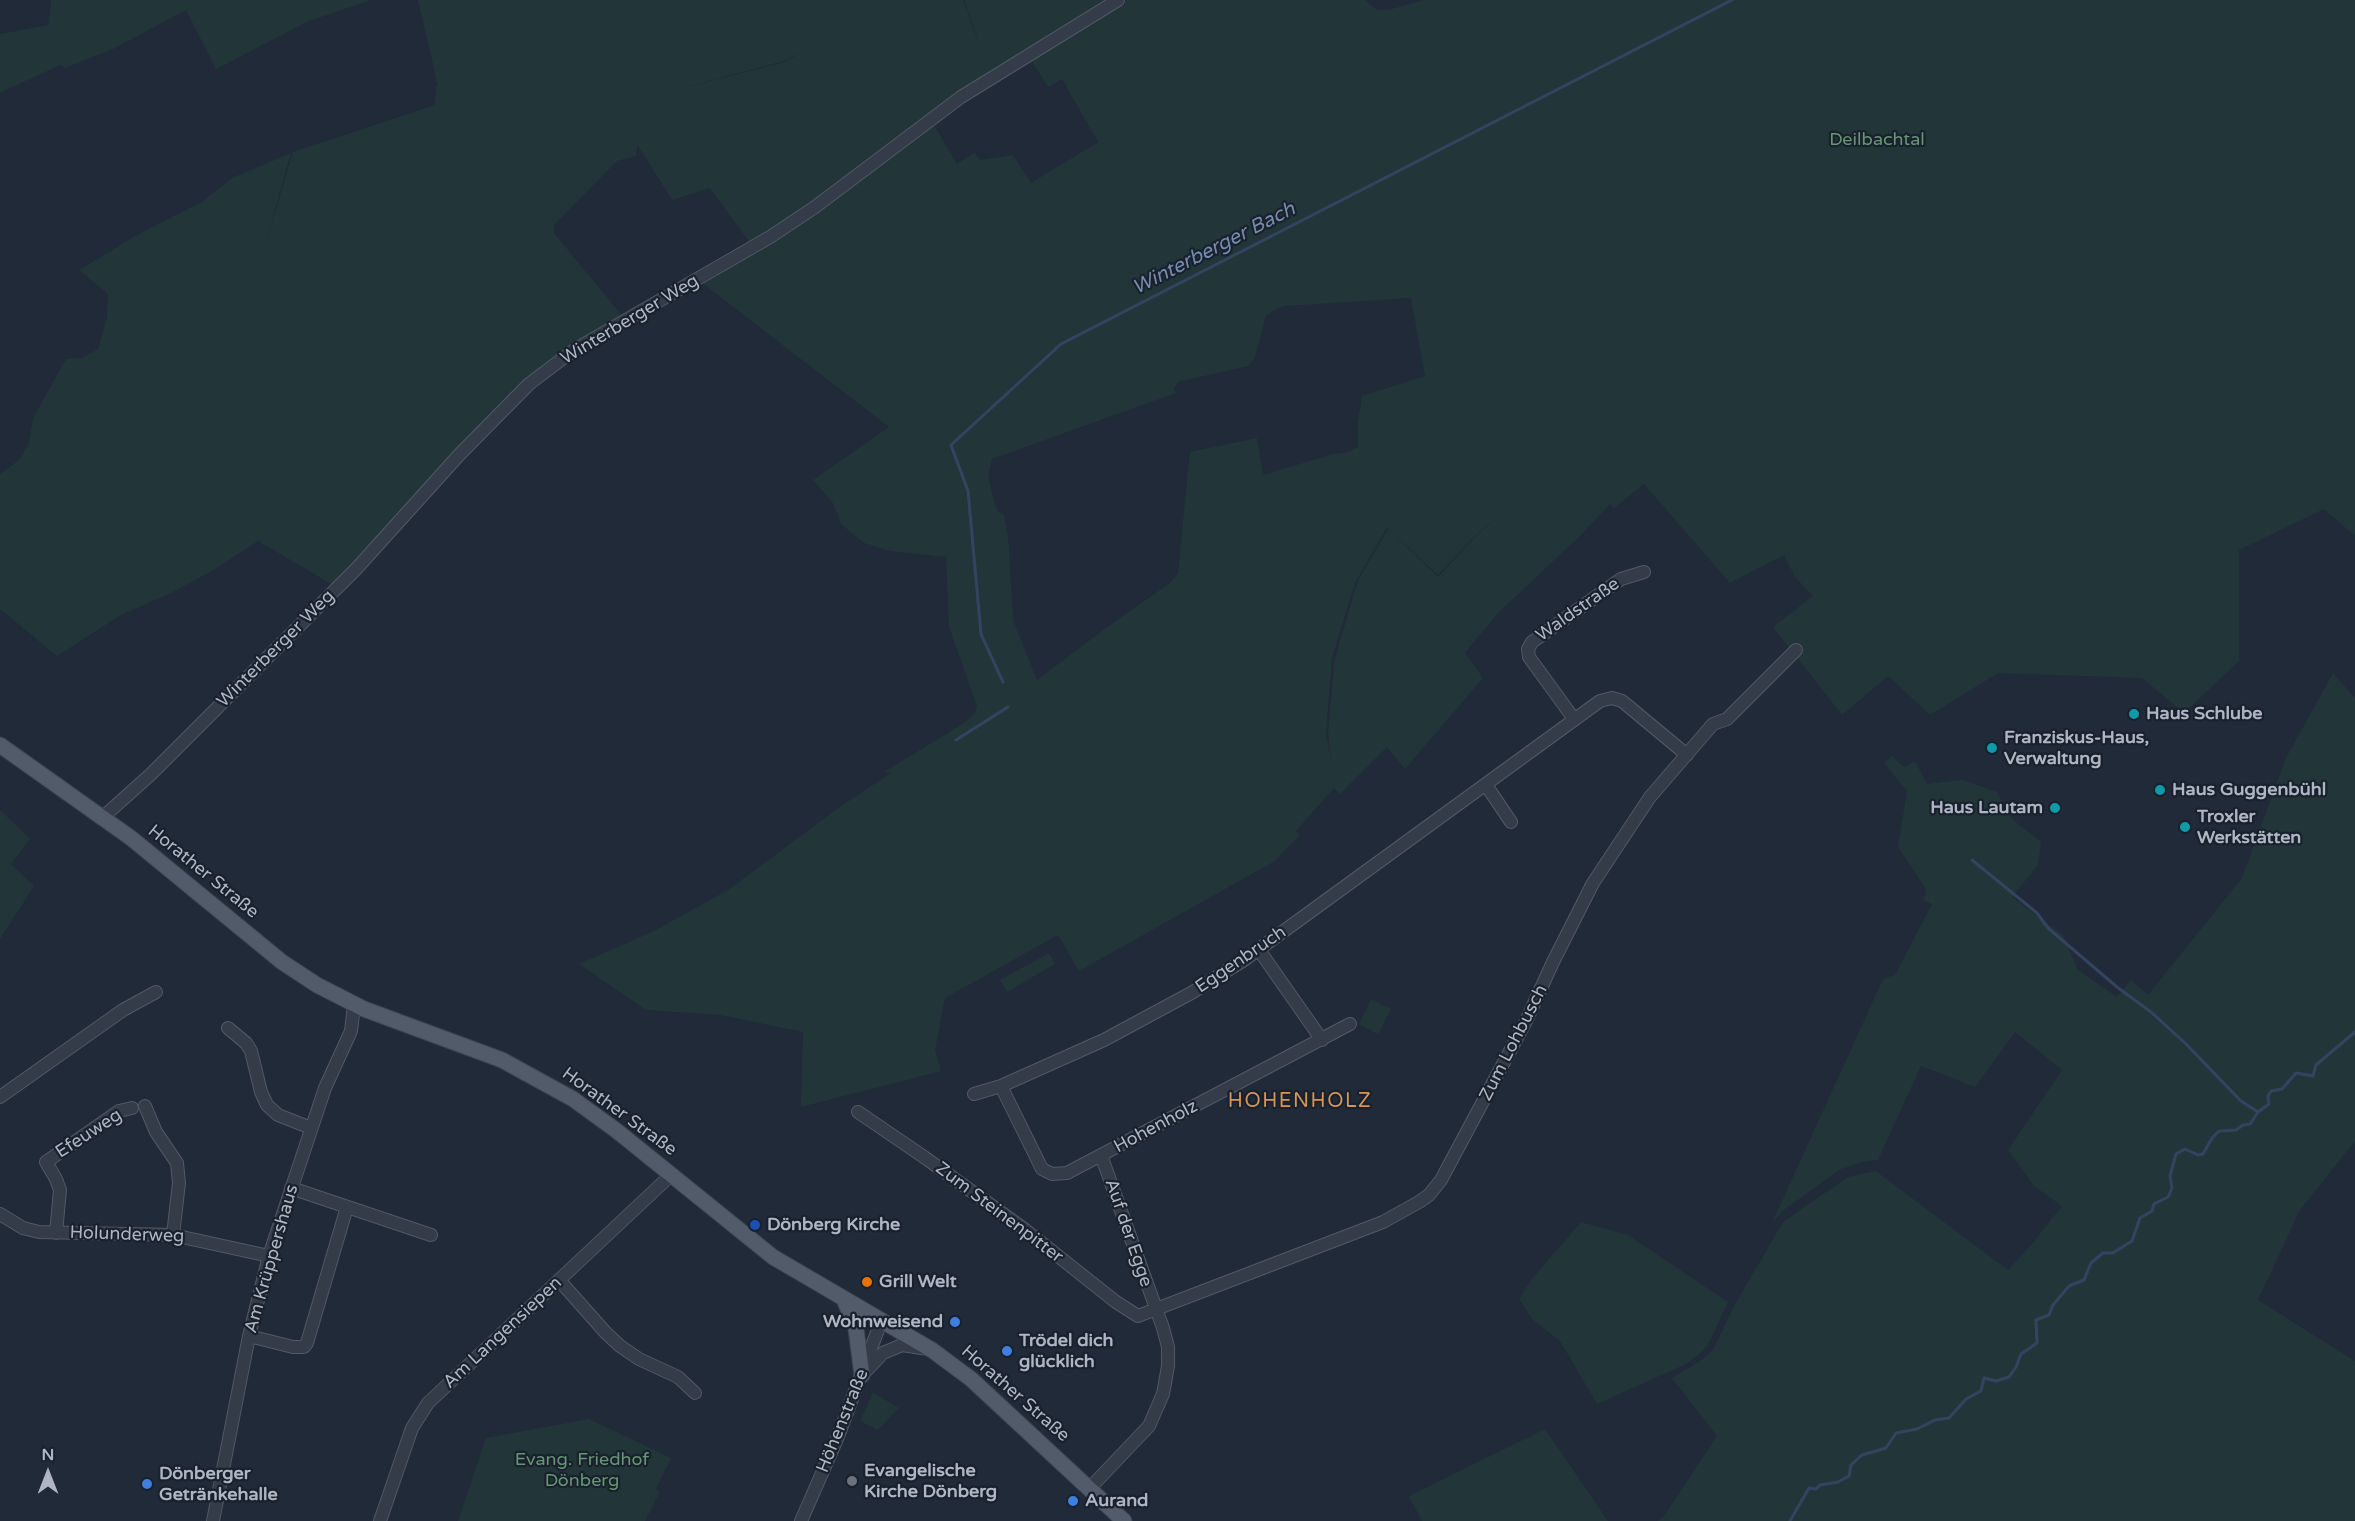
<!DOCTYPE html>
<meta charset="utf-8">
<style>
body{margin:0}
#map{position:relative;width:2355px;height:1521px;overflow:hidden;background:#202a38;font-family:"Varela Round",sans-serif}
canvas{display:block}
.north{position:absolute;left:18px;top:1443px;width:60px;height:60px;-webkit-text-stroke:4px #19212d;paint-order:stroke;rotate:0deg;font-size:16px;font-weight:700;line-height:24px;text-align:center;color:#aeb6c5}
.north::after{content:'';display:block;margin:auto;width:21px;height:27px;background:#aeb6c5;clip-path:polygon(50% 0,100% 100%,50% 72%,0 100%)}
</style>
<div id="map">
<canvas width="2355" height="1521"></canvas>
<div class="north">N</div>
</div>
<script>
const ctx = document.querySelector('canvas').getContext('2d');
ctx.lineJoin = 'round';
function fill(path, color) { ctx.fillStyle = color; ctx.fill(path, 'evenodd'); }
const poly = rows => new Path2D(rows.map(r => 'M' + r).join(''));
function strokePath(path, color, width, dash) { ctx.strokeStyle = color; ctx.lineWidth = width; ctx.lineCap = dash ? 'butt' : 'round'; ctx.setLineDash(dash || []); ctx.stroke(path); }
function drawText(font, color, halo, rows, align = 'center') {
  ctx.font = font + ' "Varela Round",sans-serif'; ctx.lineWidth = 4.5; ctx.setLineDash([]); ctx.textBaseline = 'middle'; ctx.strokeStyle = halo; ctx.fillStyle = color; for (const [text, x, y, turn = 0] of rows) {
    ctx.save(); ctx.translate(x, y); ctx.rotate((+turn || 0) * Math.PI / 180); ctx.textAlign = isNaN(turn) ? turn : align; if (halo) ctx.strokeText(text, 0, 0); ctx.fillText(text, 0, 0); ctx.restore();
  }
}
const green = poly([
 [51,0,371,0,309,21,216,69,186,10,113,49,65,68,60,65,0,93,0,34,49,25],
 [418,0,963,0,985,61,964,0,1109,0,989,72,814,203,751,244,710,188,672,200,637,144,636,156,617,161,554,225,554,233,623,317,562,353,333,585,258,541,212,571,171,593,121,615,57,656,0,609,0,474,19,460,29,443,33,418,66,359,82,358,98,349,107,318,108,294,79,270,137,235,202,202,232,178,291,153,264,249,293,152,435,105,436,86,438,86],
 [811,48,784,62,656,95,784,61],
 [1127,0,1365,0,1377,10,1388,10,1424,0,2355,0,2355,536,2324,509,2239,550,2239,661,2184,713,2142,678,1998,673,1930,715,1888,676,1842,715,1773,627,1813,596,1795,577,1784,555,1730,583,1644,484,1614,508,1610,504,1580,536,1498,613,1465,653,1483,678,1405,769,1387,747,1340,794,1334,788,1296,831,1300,835,1275,861,1079,971,1058,935,945,998,935,1050,941,1071,801,1107,803,1032,721,1015,646,1010,579,964,654,931,728,890,841,806,891,773,884,772,964,723,974,714,977,706,949,627,946,557,890,551,864,543,841,524,833,503,813,480,889,427,701,282,933,123,957,164,974,153,980,160,1013,155,1031,183,1098,142,1062,79,1048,87,1030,58,1067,39],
 [1411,298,1425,376,1362,396,1358,421,1358,447,1348,452,1333,454,1263,475,1257,438,1190,452,1178,573,1170,583,1106,628,1037,680,1013,620,1008,535,1004,515,998,511,995,505,988,476,992,459,1176,393,1174,389,1178,382,1248,366,1255,357,1266,316,1274,310,1284,306],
 [1511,504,1474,538,1438,577,1388,529,1358,580,1335,658,1328,732,1331,762,1326,732,1332,658,1355,583,1387,528,1438,575,1473,538],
 [2333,673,2355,698,2355,1141,2300,1210,2258,1300,2355,1361,2355,1521,1658,1521,1664,1516,1717,1436,1672,1378,1700,1361,1713,1350,1734,1306,1783,1222,1848,1177,1876,1171,2008,1270,2031,1245,2062,1206,2034,1186,2008,1150,2062,1070,2015,1032,1975,1087,1921,1066,1878,1160,1862,1162,1841,1169,1785,1209,1772,1223,1883,979,1895,975,1932,904,1924,900,1926,889,1898,847,1907,791,1884,763,1892,756,1904,767,1915,761,1927,784,1963,780,1997,792,2012,819,2041,842,2038,865,2012,897,2063,935,2078,970,2117,997,2131,980,2148,995,2242,878,2286,758],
 [0,810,30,839,11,864,34,886,0,939],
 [1049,953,1055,964,1007,992,1000,980],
 [1371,999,1391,1009,1378,1034,1359,1024],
 [1581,1222,1628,1235,1728,1302,1708,1345,1696,1357,1684,1365,1597,1404,1560,1341,1532,1319,1519,1299,1531,1280],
 [873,1393,899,1408,878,1430,860,1421],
 [589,1419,671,1458,656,1489,660,1492,645,1521,458,1521,486,1438],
 [1545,1429,1608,1521,1422,1521,1409,1496]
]);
const stream = poly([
 [1003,682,981,634,968,491,951,445,1061,344,1732,0],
 [956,740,1008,707],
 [1972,860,2037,913,2048,928,2117,987,2151,1012,2186,1044,2241,1101,2258,1112],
 [1790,1521,1809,1488,1816,1489,1820,1485,1838,1482,1849,1476,1851,1465,1862,1455,1886,1448,1896,1433,1917,1429,1935,1420,1949,1418,1966,1399,1981,1391,1984,1378,1996,1381,2009,1377,2016,1367,2021,1354,2037,1343,2036,1320,2049,1315,2053,1305,2069,1286,2084,1280,2091,1263,2103,1253,2113,1253,2132,1241,2140,1218,2152,1211,2154,1204,2168,1197,2172,1188,2170,1176,2176,1154,2185,1149,2198,1155,2203,1154,2212,1138,2219,1131,2236,1130,2243,1125,2250,1124,2258,1112,2269,1104,2268,1096,2271,1091,2282,1089,2296,1073,2313,1076,2316,1065,2355,1032]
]);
const minor = poly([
 [1574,719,1529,657,1528,649,1532,642,1621,579,1644,572],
 [1486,785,1511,822],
 [102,818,150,775,357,568,459,455,529,384,574,350,770,237,815,207,961,97,1118,0],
 [1259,950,1322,1040],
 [228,1028,246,1043,251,1051,261,1092,267,1105,278,1115,311,1128],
 [1001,1086,1042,1169,1052,1174,1067,1173,1350,1024],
 [974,1094,1001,1086,1104,1040,1193,992,1244,960,1600,701,1612,698,1622,701,1687,755],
 [0,1097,123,1010,156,992],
 [145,1106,156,1132,177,1163,179,1183,173,1235],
 [858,1112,924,1157,1024,1229,1116,1302,1138,1316,1383,1222,1419,1202,1429,1195,1441,1180,1526,1021,1553,962,1593,883,1650,797,1713,724,1727,719,1796,650],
 [291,1188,431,1235],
 [0,1214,23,1228,39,1232,173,1235,269,1256],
 [56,1233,60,1190,56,1179,46,1162,119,1111,132,1108],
 [559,1280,606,1333,620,1346,639,1359,678,1377,695,1393],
 [249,1336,293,1347,304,1347,307,1343,347,1207],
 [865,1372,883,1353,902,1345,928,1349],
 [1090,1488,1149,1426,1163,1394,1168,1366,1168,1347,1163,1328,1101,1155],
 [213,1521,249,1336,269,1256,325,1088,351,1031,354,1005],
 [380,1521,412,1428,428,1403,671,1175],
 [801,1521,837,1439,882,1319]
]);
const major = poly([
 [0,745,131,838,282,962,317,985,364,1009,502,1060,573,1099,617,1131,773,1257,932,1350,971,1379,1124,1521],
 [844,1299,856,1329,862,1375]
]);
const markers = [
 [2134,714,6,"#0f9aa8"],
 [1992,748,6,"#0f9aa8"],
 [2160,790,6,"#0f9aa8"],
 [2055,808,6,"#0f9aa8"],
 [2185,827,6,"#0f9aa8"],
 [755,1225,6,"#1a4fb4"],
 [867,1282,6,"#e8710a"],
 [955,1322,6,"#3f7fe0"],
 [1007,1351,6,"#3f7fe0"],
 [852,1481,6,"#6b7280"],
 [147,1484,6,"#3f7fe0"],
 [1073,1501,6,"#3f7fe0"]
];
const parkNames = [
 ["Deilbachtal",1877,140],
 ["Evang. Friedhof",582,1460],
 ["Dönberg",582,1481]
];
const streetNames = [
 ["Winterberger Weg",630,320,-31],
 ["Waldstraße",1578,610,-35],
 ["Winterberger Weg",276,649,-45],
 ["Horather Straße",203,872,39],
 ["Eggenbruch",1241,960,-34],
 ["Zum Lohbusch",1514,1043,-63],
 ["Horather Straße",619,1112,36],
 ["Hohenholz",1156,1127,-28],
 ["Efeuweg",89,1134,-33],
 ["Zum Steinenpitter",999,1213,37],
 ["Auf der Egge",1128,1233,71],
 ["Holunderweg",127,1235,2],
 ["Am Krüppershaus",272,1259,-74],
 ["Am Langensiepen",503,1333,-43],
 ["Horather Straße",1015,1394,41],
 ["Höhenstraße",843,1421,-68]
];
const poiNames = [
 ["Haus Schlube",2146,714],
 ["Franziskus-Haus,",2004,738],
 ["Verwaltung",2004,759],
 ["Haus Guggenbühl",2172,790],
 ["Haus Lautam",2043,808,"right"],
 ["Troxler",2197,817],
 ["Werkstätten",2197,838],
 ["Dönberg Kirche",767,1225],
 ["Grill Welt",879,1282],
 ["Wohnweisend",943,1322,"right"],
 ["Trödel dich",1019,1341],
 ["glücklich",1019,1362],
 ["Evangelische",864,1471],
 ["Kirche Dönberg",864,1492],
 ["Dönberger",159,1474],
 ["Getränkehalle",159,1495],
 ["Aurand",1085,1501]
];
const waterNames = [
 ["Winterberger Bach",1214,249,-27]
];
const neighbourhoodNames = [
 ["HOHENHOLZ",1300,1102]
];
fill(green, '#223639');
strokePath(stream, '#344460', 3);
strokePath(minor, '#515966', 14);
strokePath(major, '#3d4552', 17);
strokePath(minor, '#343c49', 12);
strokePath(major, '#525b69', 15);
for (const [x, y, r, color] of markers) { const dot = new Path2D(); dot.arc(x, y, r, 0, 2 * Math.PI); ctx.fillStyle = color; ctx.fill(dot); strokePath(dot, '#19212d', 2); }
drawText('18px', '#669673', '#19212d', parkNames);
drawText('18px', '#aeb6c5', '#19212d', streetNames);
drawText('bold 18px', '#aeb6c5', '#19212d', poiNames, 'left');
drawText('italic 20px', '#768cae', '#19212d', waterNames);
ctx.letterSpacing = '1.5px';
drawText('20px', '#d4955b', '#19212d', neighbourhoodNames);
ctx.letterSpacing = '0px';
</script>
